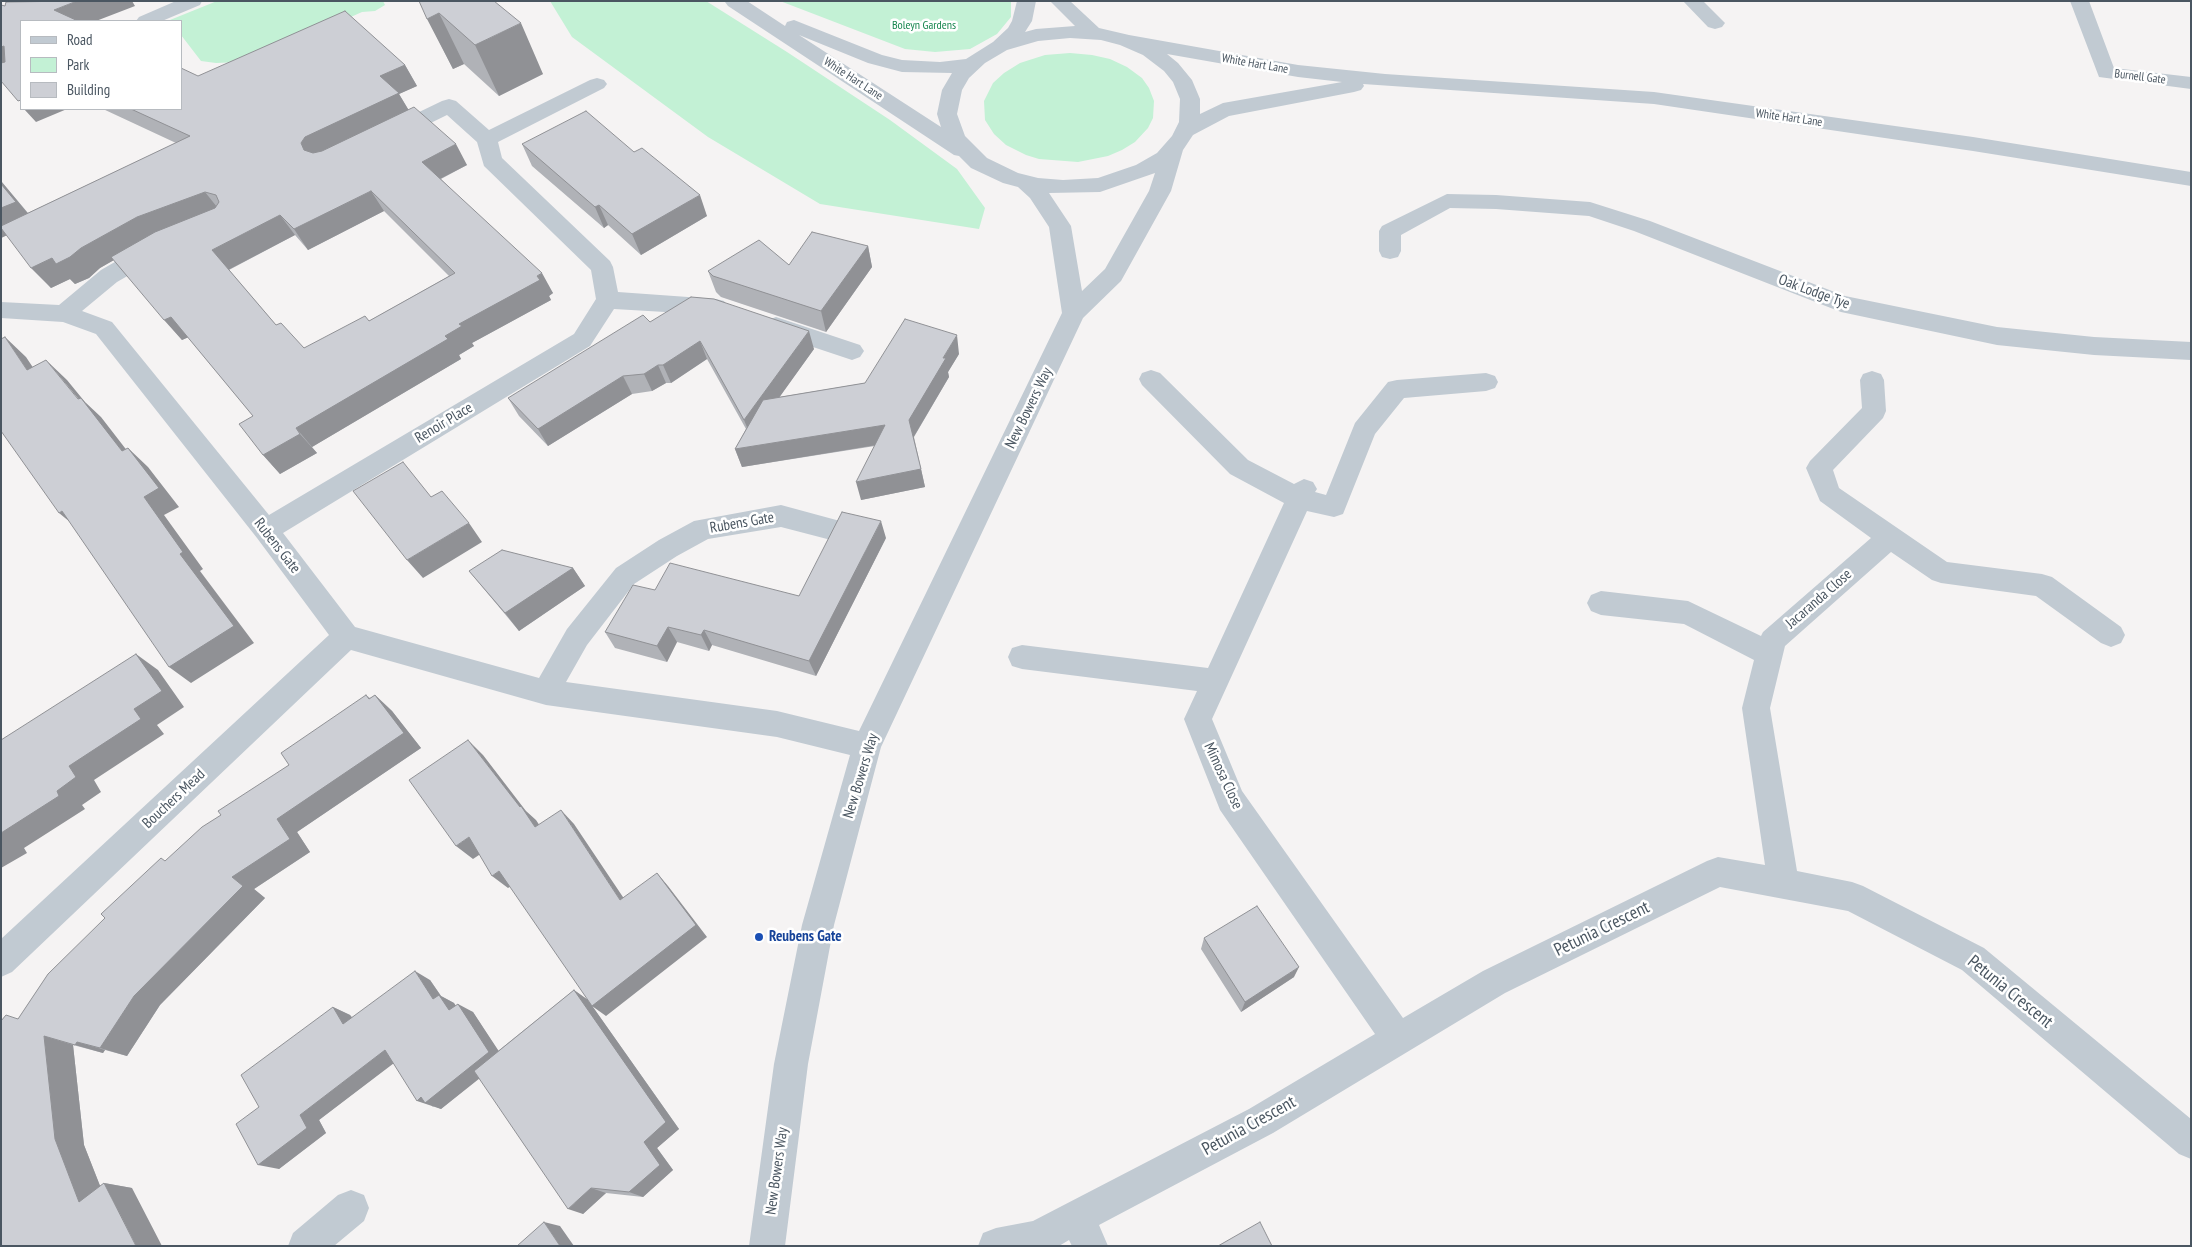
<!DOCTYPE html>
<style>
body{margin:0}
#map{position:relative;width:2192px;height:1247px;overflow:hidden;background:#f5f3f3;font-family:"PT Sans Narrow",sans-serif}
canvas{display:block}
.frame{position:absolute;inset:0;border:2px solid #4a5661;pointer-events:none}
.legend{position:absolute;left:20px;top:20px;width:162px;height:90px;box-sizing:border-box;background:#fff;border:1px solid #b7bbc0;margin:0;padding:6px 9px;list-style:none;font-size:15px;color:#4a5661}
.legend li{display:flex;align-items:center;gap:10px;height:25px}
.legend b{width:25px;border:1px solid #b7bbc0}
</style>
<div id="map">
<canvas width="2192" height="1247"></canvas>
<div class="frame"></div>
<ul class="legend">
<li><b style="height:6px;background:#c1cad2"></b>Road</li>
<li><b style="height:14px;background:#c3f1d5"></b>Park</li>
<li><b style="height:14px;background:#cdcfd5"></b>Building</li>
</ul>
</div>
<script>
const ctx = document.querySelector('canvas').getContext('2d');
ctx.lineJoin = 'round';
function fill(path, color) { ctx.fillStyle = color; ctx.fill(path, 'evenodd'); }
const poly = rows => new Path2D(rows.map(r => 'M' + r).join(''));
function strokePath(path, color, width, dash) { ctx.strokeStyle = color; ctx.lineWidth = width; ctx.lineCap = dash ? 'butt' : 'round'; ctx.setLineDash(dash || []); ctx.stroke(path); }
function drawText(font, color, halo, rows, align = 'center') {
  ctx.font = font + ' "PT Sans Narrow",sans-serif'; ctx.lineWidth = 5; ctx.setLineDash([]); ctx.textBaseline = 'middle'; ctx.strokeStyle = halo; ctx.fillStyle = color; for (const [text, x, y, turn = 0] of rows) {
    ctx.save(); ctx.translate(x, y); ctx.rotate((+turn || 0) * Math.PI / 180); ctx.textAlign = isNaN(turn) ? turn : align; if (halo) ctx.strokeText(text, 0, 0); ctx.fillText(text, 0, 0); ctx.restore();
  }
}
const green = poly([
 [217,1,383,1,385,5,375,11,362,12,259,58,241,62,216,63,201,61,181,35,181,21,170,20],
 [550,1,706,1,787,52,890,120,957,169,985,208,979,229,820,204,708,137,572,37],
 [780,1,1011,1,1011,17,997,34,970,49,935,52,905,49],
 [1070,53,1092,55,1110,59,1127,67,1142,78,1149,88,1154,101,1153,118,1148,128,1135,142,1122,150,1108,156,1078,162,1039,159,1026,155,1006,145,994,134,985,120,984,101,993,83,1004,73,1020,63,1045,55]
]);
const minor = poly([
 [176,1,202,1,200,5,162,21,136,21,139,17,176,1],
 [747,1,785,26,787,22,794,20,882,55,902,60,940,62,966,59,993,42,1008,28,1012,21,1017,1,1036,1,1032,21,1025,32,1036,29,1075,26,1050,1,1070,1,1099,28,1129,35,1298,65,1385,74,1654,92,1973,137,2191,172,2191,186,1973,151,1654,104,1363,84,1364,86,1361,90,1354,92,1229,116,1193,135,1183,150,1171,191,1121,281,1083,318,881,747,834,925,808,1064,785,1246,749,1246,774,1064,802,925,850,755,777,737,546,705,351,650,12,972,1,977,1,939,329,635,257,538,96,334,63,322,1,318,1,302,59,305,101,270,146,244,154,242,162,244,165,250,162,256,117,282,82,311,112,322,269,515,574,334,596,299,591,270,484,166,477,142,447,115,400,138,393,140,386,138,383,133,386,128,442,101,449,99,456,101,489,130,590,80,597,78,604,80,607,84,604,88,498,142,502,158,610,261,613,267,618,292,716,299,724,301,728,307,724,313,716,315,614,309,590,346,283,533,355,627,539,678,567,629,616,568,659,540,694,521,781,505,840,521,844,529,840,537,831,540,781,527,708,539,677,556,634,584,587,645,566,682,777,711,859,731,1062,313,1049,227,1030,198,1018,187,1003,183,971,168,959,156,954,155,728,6,725,2,747,1],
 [799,35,868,63,902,72,952,73,942,90,937,114,941,127,799,35],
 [1070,38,1101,40,1120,45,1143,55,1164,71,1173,82,1180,99,1179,122,1172,136,1157,153,1136,165,1098,178,1063,180,1038,178,1018,173,987,158,965,136,957,114,962,90,969,78,985,63,1007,50,1038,41,1070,38],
 [1167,54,1298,77,1342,82,1223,103,1200,114,1200,99,1192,80,1178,63,1167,54],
 [1155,173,1149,191,1105,269,1082,291,1071,226,1049,193,1100,192,1155,173],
 [1683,1,1703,1,1725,23,1722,27,1715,29,1708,27,1683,1],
 [2070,1,2089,1,2114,68,2191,77,2191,89,2099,77,2070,1],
 [1447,194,1496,195,1590,202,1650,221,1845,296,1997,327,2094,337,2191,342,2191,360,2094,355,1997,345,1841,312,1634,231,1589,216,1496,209,1450,208,1401,235,1401,251,1398,257,1390,259,1382,257,1379,251,1379,231,1382,226,1447,194],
 [776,317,860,345,864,351,860,357,852,360,768,332,764,326,768,320,776,317],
 [1151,370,1160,373,1248,460,1294,484,1304,479,1313,482,1317,489,1315,492,1326,495,1355,423,1388,382,1397,380,1486,373,1495,376,1498,382,1495,388,1486,391,1404,398,1375,434,1343,514,1334,517,1307,511,1212,719,1242,791,1403,1018,1483,971,1707,861,1718,857,1765,865,1742,708,1754,660,1684,624,1601,615,1591,611,1587,603,1591,595,1601,591,1688,601,1761,636,1763,632,1871,538,1820,501,1806,468,1810,461,1862,408,1860,380,1863,374,1872,371,1881,374,1884,380,1886,411,1883,418,1833,470,1839,488,1947,562,2042,574,2052,577,2121,627,2125,635,2121,643,2111,647,2101,643,2036,596,1941,583,1932,580,1891,552,1785,646,1770,708,1797,871,1852,882,1863,886,1984,948,2191,1119,2191,1159,2179,1154,1962,970,1848,911,1720,887,1505,993,1273,1133,1099,1225,1108,1246,1072,1246,1069,1240,1059,1246,978,1246,983,1233,996,1228,1033,1221,1249,1109,1375,1034,1220,810,1184,719,1197,691,1022,669,1012,666,1008,657,1012,648,1022,645,1208,668,1284,503,1230,474,1142,385,1139,379,1142,373,1151,370],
 [351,1190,364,1195,369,1208,364,1221,334,1246,288,1246,293,1233,338,1195,351,1190]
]);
const wall = poly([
 [419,1,543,74,499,96,464,64,453,69],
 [405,65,417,86,399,94,408,109,467,165,441,179,553,293,549,296,551,300,472,343,474,346,459,355,461,359,312,447,317,453,280,474,263,455,253,416,188,337,182,340,114,260,100,268,89,278,75,284,70,279,51,288,7,235,1,238,1,181,28,213,176,143,103,109,181,109,198,76],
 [384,211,449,276,369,321,304,348,276,325,229,270,295,235,308,250],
 [522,144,634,152,707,216,641,255,608,225,604,228,532,166],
 [868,246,872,267,826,332,721,297,716,292,708,271,789,265],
 [650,322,814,349,779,397,865,383,959,354,948,372,949,377,914,437,925,487,861,500,875,446,742,467,735,449,746,429,707,359,671,383,666,383,652,391,632,394,548,446,519,416,508,398],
 [886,538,816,676,712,645,709,651,677,642,667,662,615,648,605,632,655,590,799,596],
 [573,568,585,586,519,631,469,571],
 [366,695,370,698,375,695,392,711,421,748,297,832,310,852,254,889,265,898,160,1005,127,1056,105,1050,103,1053,73,1045,84,1145,100,1186,104,1183,132,1188,1,1246,18,1019,166,861,221,815,289,765],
 [1204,938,1294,977,1241,1012,1201,949],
 [430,980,441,996,454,1003,455,1006,473,1012,498,1051,574,990,588,1000,679,1129,657,1148,673,1170,643,1197,606,1193,583,1214,479,1078,441,1109,434,1106,433,1107,393,1063,319,1120,326,1133,279,1169,259,1107,333,1007,350,1015,352,1017]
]);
const shadedWall = poly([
 [77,1,132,1,135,6,96,21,62,21,54,10],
 [439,13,464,64,453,69,427,19],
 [521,23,543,74,499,96,475,45],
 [4,46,21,66,1,74,1,47],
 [405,65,417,86,399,94,411,114,317,171,304,150,301,143,305,137,380,76],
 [24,109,67,109,36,122],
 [456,144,467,165,434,182,422,162],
 [1,181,35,222,1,238],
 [371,191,384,211,308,250,294,229],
 [205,192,221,212,154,237,100,268,89,278,75,284,70,279,51,288,31,268,52,258,81,248,137,217],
 [700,195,707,216,641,255,632,234],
 [599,205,608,225,604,228,595,207],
 [280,215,295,235,228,270,212,250],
 [868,246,872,267,826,332,821,311],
 [542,273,553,293,549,296,551,300,472,343,474,346,459,355,461,359,312,447,296,428,445,336,459,324],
 [171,317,189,337,182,340,164,320],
 [809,331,814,349,751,437,744,420],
 [957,335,959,354,948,372,949,377,913,438,909,420,943,358],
 [5,337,26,357,48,390,27,370],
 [700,341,707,359,671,383,663,365],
 [46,360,67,380,85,402,101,417,142,470,122,451],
 [658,365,666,383,652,391,644,374],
 [623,376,632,394,548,446,538,429],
 [885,425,889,443,742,467,735,449],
 [300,434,317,453,280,474,263,455],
 [128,448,148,467,179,507,164,515,203,569,200,571,254,643,191,683,169,667,180,554,144,497],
 [921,469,925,487,861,500,856,482],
 [62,511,81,531,59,513],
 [881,521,886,538,816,676,809,661],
 [469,523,482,542,423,578,407,560],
 [573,568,585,586,519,631,505,613],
 [668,627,677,642,667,662,657,646],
 [704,630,712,645,709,651,701,635],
 [136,654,158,670,184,707,157,725,164,734,94,780,101,792,82,805,85,809,24,848,27,853,1,868,1,833,57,791,69,766,134,709],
 [375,695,392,711,421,748,297,832,310,852,254,889,265,898,160,1005,127,1056,100,1048,134,996,232,877,277,819],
 [468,740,483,755,526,811,536,820,550,841,535,827],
 [561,810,574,824,633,912,620,900],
 [469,837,485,851,473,859,456,846],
 [499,871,515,884,508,888,492,876],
 [657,873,668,886,707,937,606,1016,592,1006],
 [1299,967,1294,977,1241,1012,1245,1002],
 [415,971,430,980,441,996,454,1003,464,1018,449,1010,433,999],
 [574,990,588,1000,679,1129,657,1148,673,1170,643,1197,629,1192,644,1142],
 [458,1004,473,1012,504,1059,441,1109,417,1101,421,1097],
 [333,1007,350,1015,361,1032,343,1024],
 [44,1036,73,1045,84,1145,108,1206,79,1202,55,1139],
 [77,1042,105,1050,103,1053,75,1045],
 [385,1050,402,1057,319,1120,326,1133,279,1169,258,1165,300,1115],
 [104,1183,132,1188,162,1246,136,1246],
 [591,1188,606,1193,583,1214,568,1209],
 [544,1222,560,1226,574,1246,560,1246]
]);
const building = poly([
 [77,1,54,10,78,21,21,21,21,100,18,101,1,81,1,63,5,62,4,46,1,47,1,5,5,6,6,2,77,1],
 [419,1,494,1,521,23,475,45,439,13,427,19,419,1],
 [345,11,405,65,380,76,399,93,305,137,301,143,304,150,313,153,322,151,414,107,456,144,422,162,542,273,537,276,540,280,459,324,462,326,445,336,448,339,296,428,300,434,263,455,239,424,253,416,171,317,164,320,111,257,155,232,215,208,219,202,216,195,205,192,137,217,81,248,70,257,56,264,52,258,31,268,1,228,1,226,190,136,131,109,181,109,181,68,198,76,345,11],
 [371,191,455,273,369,321,365,316,304,348,281,323,276,325,212,250,280,215,294,229,371,191],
 [586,111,634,152,642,148,700,195,632,234,599,205,595,207,522,144,586,111],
 [1,184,16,202,1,208,1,184],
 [812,232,868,246,821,311,713,276,708,271,759,240,789,265,812,232],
 [691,297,714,299,809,331,744,420,700,341,663,365,658,365,644,374,623,376,538,429,508,398,643,315,650,322,691,297],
 [905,319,957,335,943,358,946,358,909,420,921,469,856,482,885,425,735,449,763,400,865,383,905,319],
 [5,337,27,370,46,360,78,399,81,398,122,451,128,448,159,488,144,497,183,552,180,554,234,626,169,667,62,511,59,513,1,431,1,339,5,337],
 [403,462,431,497,442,491,469,523,407,560,353,491,403,462],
 [842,512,881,521,809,661,704,630,701,635,668,627,657,646,605,632,633,585,655,590,670,563,799,596,842,512],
 [502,550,573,568,505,613,469,571,502,550],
 [136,654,162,691,134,709,141,719,69,766,76,777,57,791,59,796,1,833,1,740,136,654],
 [366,695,369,699,375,695,404,733,277,819,290,839,232,877,243,886,134,996,100,1048,77,1042,75,1045,44,1036,55,1139,79,1202,104,1183,136,1246,1,1246,1,1021,6,1015,18,1019,48,974,105,918,101,914,161,858,165,861,202,827,221,815,218,811,289,765,281,753,366,695],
 [468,740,520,807,521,806,535,827,561,810,620,900,657,873,696,925,592,1006,499,871,492,876,469,837,456,846,409,780,468,740],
 [1257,906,1299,967,1245,1002,1204,938,1257,906],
 [415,971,433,999,439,995,449,1010,458,1004,489,1052,425,1103,421,1097,417,1101,385,1050,300,1115,307,1128,258,1165,236,1124,259,1107,241,1075,333,1007,343,1024,415,971],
 [574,990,666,1122,644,1142,660,1165,629,1192,591,1188,568,1209,474,1071,574,990],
 [544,1222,560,1246,517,1246,544,1222],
 [1260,1222,1272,1246,1218,1246,1260,1222]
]);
const markers = [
 [759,937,5,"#1a4fb4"]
];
const farParknames = [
 ["Boleyn Gardens",924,26]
];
const farStreetnames = [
 ["White Hart Lane",1255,64,10],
 ["Burnell Gate",2140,77,7],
 ["White Hart Lane",853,79,33],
 ["White Hart Lane",1789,118,8]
];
const streetNames = [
 ["Oak Lodge Tye",1814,292,20],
 ["New Bowers Way",1029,408,-64],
 ["Renoir Place",444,423,-31],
 ["Rubens Gate",742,523,-10],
 ["Rubens Gate",277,546,52],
 ["Jacaranda Close",1819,599,-41],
 ["New Bowers Way",861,776,-73],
 ["Mimosa Close",1223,776,65],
 ["Bouchers Mead",174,799,-43],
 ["New Bowers Way",777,1171,-82]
];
const transitNames = [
 ["Reubens Gate",769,937]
];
const nearStreetnames = [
 ["Petunia Crescent",1602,929,-26],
 ["Petunia Crescent",2010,992,39],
 ["Petunia Crescent",1249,1126,-29]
];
fill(green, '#c3f1d5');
fill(minor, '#c1cad2');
fill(wall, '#b0b2b7');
fill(shadedWall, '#909195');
fill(building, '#cdcfd5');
strokePath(building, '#909195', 1);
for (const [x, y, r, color] of markers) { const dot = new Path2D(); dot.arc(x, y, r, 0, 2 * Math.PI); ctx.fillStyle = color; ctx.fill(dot); strokePath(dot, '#fff', 2); }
drawText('12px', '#17864f', '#fff', farParknames);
drawText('12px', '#4a5661', '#fff', farStreetnames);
drawText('15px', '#4a5661', '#fff', streetNames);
drawText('bold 15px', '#164399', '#fff', transitNames, 'left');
drawText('18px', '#4a5661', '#fff', nearStreetnames);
</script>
